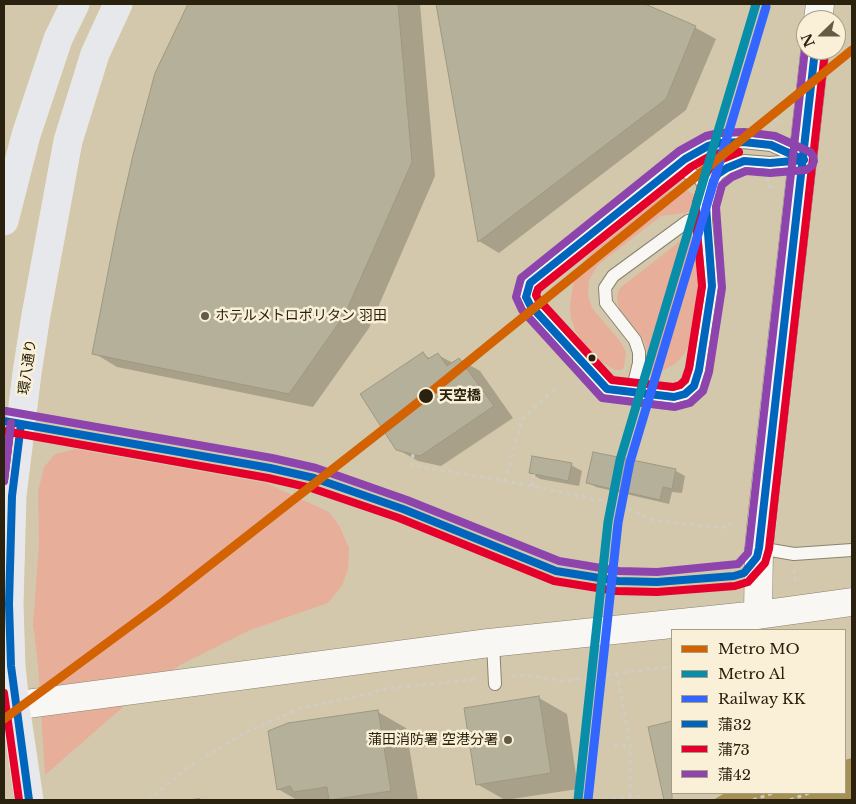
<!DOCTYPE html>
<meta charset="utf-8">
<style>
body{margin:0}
#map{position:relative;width:856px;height:804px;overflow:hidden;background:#d3c8ac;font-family:"Libre Baskerville","Noto Sans JP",serif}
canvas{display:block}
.frame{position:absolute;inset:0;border:5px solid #2a220f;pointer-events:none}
.legend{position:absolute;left:671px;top:629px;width:175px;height:165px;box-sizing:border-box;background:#faf0d8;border:1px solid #a79e88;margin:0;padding:6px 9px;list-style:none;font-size:15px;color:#2a220f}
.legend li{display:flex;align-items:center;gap:10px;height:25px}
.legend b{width:25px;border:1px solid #a79e88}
.north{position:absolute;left:796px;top:10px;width:50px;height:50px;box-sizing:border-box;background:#faf0d8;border:1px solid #a79e88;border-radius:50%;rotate:248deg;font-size:14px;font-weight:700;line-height:20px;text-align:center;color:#2a220f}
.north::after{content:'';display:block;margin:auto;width:18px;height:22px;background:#655c46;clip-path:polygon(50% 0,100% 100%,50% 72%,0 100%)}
</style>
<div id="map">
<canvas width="856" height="804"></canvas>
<div class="frame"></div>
<ul class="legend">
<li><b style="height:6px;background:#d36202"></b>Metro MO</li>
<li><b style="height:6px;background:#088ea8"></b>Metro Al</li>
<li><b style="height:6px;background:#36f"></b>Railway KK</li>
<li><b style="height:6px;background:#0065bd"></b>蒲32</li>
<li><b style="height:6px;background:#e4002b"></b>蒲73</li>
<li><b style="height:6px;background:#8e44ad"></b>蒲42</li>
</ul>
<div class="north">N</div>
</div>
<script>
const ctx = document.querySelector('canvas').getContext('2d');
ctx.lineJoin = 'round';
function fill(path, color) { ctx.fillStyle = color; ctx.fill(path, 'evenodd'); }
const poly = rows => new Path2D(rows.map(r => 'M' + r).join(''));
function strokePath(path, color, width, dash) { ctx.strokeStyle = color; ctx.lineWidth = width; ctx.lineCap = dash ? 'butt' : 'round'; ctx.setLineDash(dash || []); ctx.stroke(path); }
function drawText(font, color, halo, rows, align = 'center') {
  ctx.font = font + ' "Libre Baskerville","Noto Sans JP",serif'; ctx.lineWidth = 5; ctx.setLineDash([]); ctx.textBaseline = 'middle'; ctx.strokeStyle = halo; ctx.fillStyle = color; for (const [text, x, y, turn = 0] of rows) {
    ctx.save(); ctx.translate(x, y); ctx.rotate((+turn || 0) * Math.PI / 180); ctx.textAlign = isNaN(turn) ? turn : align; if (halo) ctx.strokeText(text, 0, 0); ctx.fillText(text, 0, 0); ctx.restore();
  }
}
const green = poly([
 [681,188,686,189,695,196,696,202,694,208,686,213,661,216,598,265,589,280,588,296,592,308,620,341,626,352,624,367,622,370,615,370,597,359,586,348,575,330,571,318,570,305,574,278,579,267,592,252,668,191],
 [689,234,692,235,695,238,700,266,692,338,685,353,675,364,657,374,648,373,645,368,647,353,645,343,641,336,619,309,617,299,618,292,620,288],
 [75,449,266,483,329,512,340,527,349,548,348,569,342,586,328,603,250,630,180,665,130,701,45,775,38,664,33,624,39,545,38,492,44,467,55,454]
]);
const water = poly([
 [852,758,852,800,713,800,725,793,845,793,845,760]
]);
const shadow = poly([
 [189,4,420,4,435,176,369,328,313,407,117,367,94,353,156,74],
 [440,4,642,4,696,28,716,39,686,110,499,253,479,241,438,7],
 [747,4,760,4,758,9],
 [423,354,431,359,438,355,453,363,459,359,480,371,513,418,441,466,418,461,397,449],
 [594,454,676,471,685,476,682,493,672,492,669,504,596,487,587,482],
 [571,465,582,471,579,486,540,479,530,473],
 [539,698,567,714,578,789,505,800,477,784],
 [378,712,406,728,418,800,297,800,278,789],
 [672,723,672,779,659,772,650,728],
 [199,798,203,800,186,800]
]);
const building = poly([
 [188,4,398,4,412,162,345,314,289,394,92,354,118,221,133,155,155,73,188,4],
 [436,4,645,4,696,26,666,99,478,242,436,4],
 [423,352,428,359,438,353,447,366,459,358,494,406,420,456,396,450,360,394,423,352],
 [593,452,676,469,672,489,663,487,660,500,586,483,593,452],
 [532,456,572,463,568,481,529,473,532,456],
 [539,696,551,773,476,785,464,708,539,696],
 [378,710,391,791,329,800,327,787,294,792,290,786,277,790,268,731,288,723,378,710],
 [672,721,672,800,664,800,648,727,672,721]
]);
const path = poly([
 [773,128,774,120,783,121],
 [768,178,767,184,774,191],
 [413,454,412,465,532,486,618,504,652,520,722,528,736,522],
 [505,481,522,419,555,389],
 [532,486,534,474],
 [794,569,796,585],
 [617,673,630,745,630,800],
 [512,676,523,675,565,681,672,666],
 [614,746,630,745],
 [148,800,187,768,244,733,301,708,369,694,382,689,478,679],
 [596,800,639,796,643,800],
 [753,800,773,793],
 [790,800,809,793]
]);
const service = poly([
 [743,142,771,145,804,160,770,163,744,161,727,168,718,174,713,181,706,206,706,220,712,286,699,370,694,386,685,394,674,397,607,389,530,305,526,297,527,290,530,283,685,159,708,146,720,143,743,142],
 [670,172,679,171,692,174,700,179,709,194],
 [632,392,639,363,639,352,635,340,606,303,605,288,613,276,688,221,706,220],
 [759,548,794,554,852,550],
 [493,643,495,684]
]);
const tertiary = poly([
 [818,20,820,4],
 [758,615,759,548,761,526,815,50],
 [4,707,489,643,758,615,852,602]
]);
const primary = poly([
 [4,221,26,135,58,39,75,4],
 [29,800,15,705,11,666,9,604,12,496,27,373,36,315,68,141,95,54,118,4]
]);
const bus1 = poly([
 [743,142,771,145,804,160,770,163,744,161,727,168,718,174,713,181,706,206,712,286,699,370,694,386,685,394,674,397,607,389,530,305,526,297,530,283,685,159,708,146,720,143,743,142],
 [4,421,270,468,314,478,403,509,556,571,618,581,657,582,734,576,744,573,757,557,759,548,815,50],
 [21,424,12,496,9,604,11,666,29,800]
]);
const bus2 = poly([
 [739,152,722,159,710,167,704,177,696,203,696,221,702,286,689,368,685,380,680,385,673,387,612,380,538,299,536,295,538,289,691,167,712,155,721,153,739,152],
 [4,431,268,478,311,488,399,518,554,581,616,591,657,592,735,586,748,582,765,563,769,549,825,51],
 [4,481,11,423],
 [4,693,19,800]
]);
const bus3 = poly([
 [743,132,719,133,706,136,679,151,521,278,516,297,522,310,602,398,675,407,690,403,703,391,709,372,722,288,716,207,722,185,732,177,746,171,770,173,806,170,812,166,814,161,813,156,810,152,775,136,744,132],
 [6,411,272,458,316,468,407,500,559,561,619,571,657,572,738,564,748,553,749,546,805,49],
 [4,481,11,423]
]);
const rail1 = poly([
 [588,800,618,523,630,462,766,7]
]);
const metro1 = poly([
 [4,719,164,601,421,400,852,50]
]);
const metro2 = poly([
 [578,800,608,522,620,460,756,4]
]);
const markers = [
 [205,316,5,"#655c46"],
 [592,358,4.5,"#2a220f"],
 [426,396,8,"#2a220f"],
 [508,740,5,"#655c46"]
];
const poiNames = [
 ["ホテルメトロポリタン 羽田",215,316],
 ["蒲田消防署 空港分署",498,740,"right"]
];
const streetNames = [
 ["環八通り",28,367,-82]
];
const stopNames = [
 ["天空橋",439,396]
];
fill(green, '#e7af9a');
fill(water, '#a69054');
fill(shadow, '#0003');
fill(building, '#b5b09a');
strokePath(building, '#9d9882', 1);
strokePath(service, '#8a826d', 14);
strokePath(tertiary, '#8a826d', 29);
strokePath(primary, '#ebe6da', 29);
strokePath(path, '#d0ccc4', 3, [4, 4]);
strokePath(service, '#f8f7f3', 12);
strokePath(tertiary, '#f8f7f3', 28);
strokePath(primary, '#e7e8eb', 28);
strokePath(bus1, '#0065bd', 8);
strokePath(bus2, '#e4002b', 8);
strokePath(bus3, '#8e44ad', 8);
strokePath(rail1, '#36f', 9);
strokePath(metro1, '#d36202', 9);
strokePath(metro2, '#088ea8', 9);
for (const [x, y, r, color] of markers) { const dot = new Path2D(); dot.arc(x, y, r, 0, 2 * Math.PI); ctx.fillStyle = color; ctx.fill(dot); strokePath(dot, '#faf0d8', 2); }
drawText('14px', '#2a220f', '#faf0d8', poiNames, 'left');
drawText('14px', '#2a220f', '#faf0d8', streetNames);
drawText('bold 14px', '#2a220f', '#faf0d8', stopNames, 'left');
</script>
